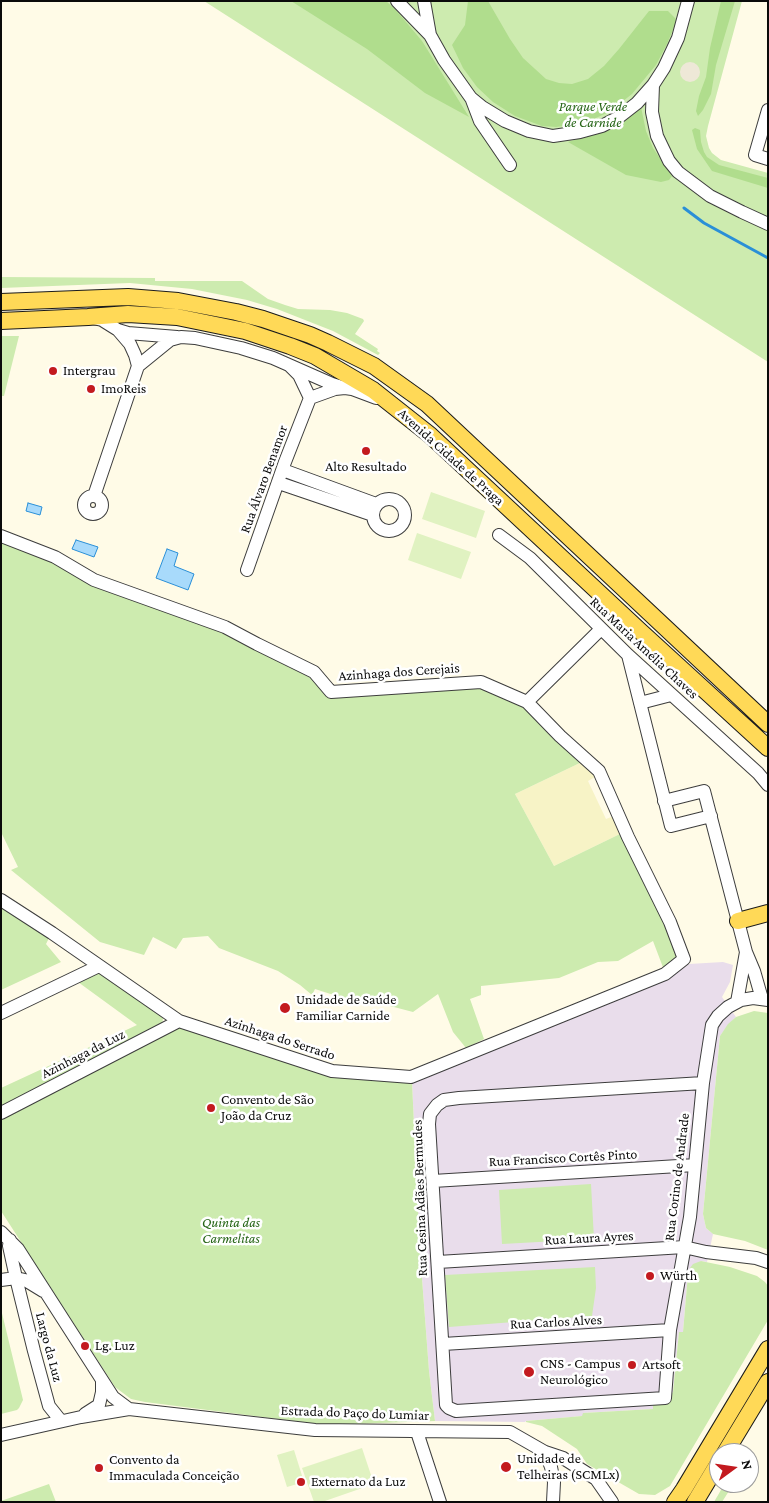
<!DOCTYPE html>
<meta charset="utf-8">
<style>
body{margin:0}
#map{position:relative;width:769px;height:1503px;overflow:hidden;background:#fffbe7;font-family:"Crimson Pro",serif}
canvas{display:block}
.frame{position:absolute;inset:0;border:2px solid #0a0a0a;pointer-events:none}
.north{position:absolute;left:709px;top:1443px;width:50px;height:50px;box-sizing:border-box;background:#fff;border:1px solid #9d9d9d;border-radius:50%;rotate:76deg;font-size:14px;font-weight:700;line-height:20px;text-align:center;color:#0a0a0a}
.north::after{content:'';display:block;margin:auto;width:18px;height:22px;background:#c31a1f;clip-path:polygon(50% 0,100% 100%,50% 72%,0 100%)}
</style>
<div id="map">
<canvas width="769" height="1503"></canvas>
<div class="frame"></div>
<div class="north">N</div>
</div>
<script>
const ctx = document.querySelector('canvas').getContext('2d');
ctx.lineJoin = 'round';
function fill(path, color) { ctx.fillStyle = color; ctx.fill(path, 'evenodd'); }
const poly = rows => new Path2D(rows.map(r => 'M' + r).join(''));
function strokePath(path, color, width, dash) { ctx.strokeStyle = color; ctx.lineWidth = width; ctx.lineCap = dash ? 'butt' : 'round'; ctx.setLineDash(dash || []); ctx.stroke(path); }
function drawText(font, color, halo, rows, align = 'center') {
  ctx.font = font + ' "Crimson Pro",serif'; ctx.lineWidth = 5; ctx.setLineDash([]); ctx.textBaseline = 'middle'; ctx.strokeStyle = halo; ctx.fillStyle = color; for (const [text, x, y, turn = 0] of rows) {
    ctx.save(); ctx.translate(x, y); ctx.rotate((+turn || 0) * Math.PI / 180); ctx.textAlign = isNaN(turn) ? turn : align; if (halo) ctx.strokeText(text, 0, 0); ctx.fillText(text, 0, 0); ctx.restore();
  }
}
const industrial = poly([
 [723,962,733,965,730,982,722,997,736,1017,728,1025,720,1036,703,1214,706,1228,713,1234,707,1262,701,1261,688,1274,683,1332,679,1332,673,1392,669,1397,653,1409,583,1413,583,1416,526,1421,525,1422,435,1421,429,1371,420,1252,412,1082,669,978,689,964]
]);
const farmland = poly([
 [584,761,595,777,588,781,606,819,614,816,622,833,554,866,515,794]
]);
const green = poly([
 [204,1,742,1,708,126,706,136,709,148,712,153,721,160,768,173,768,362],
 [1,277,155,278,155,281,242,281,268,299,285,305,298,309,330,310,347,313,363,319,364,321,355,334,378,349,377,351,380,353,378,355,333,331,277,309,247,300,192,289,130,283,1,288],
 [1,336,19,336,4,396,1,396],
 [1,537,232,635,309,675,330,697,480,686,524,705,584,761,515,794,554,866,622,833,678,953,677,960,664,970,653,941,618,961,598,962,559,978,481,986,481,995,470,999,484,1039,466,1048,453,1032,438,994,413,1012,371,1001,368,1006,315,989,312,995,300,985,278,971,219,948,208,936,183,938,176,949,153,937,144,955,100,942,11,870,18,867,1,832],
 [1,906,49,938,46,944,61,962,1,990],
 [98,972,161,1015,163,1018,162,1025,1,1108,1,1088,137,1025,78,982],
 [754,1011,768,1013,768,1250,745,1241,713,1234,706,1228,703,1214,720,1036,728,1024,736,1017],
 [183,1026,326,1073,412,1082,420,1252,429,1371,435,1421,325,1425,145,1402,131,1399,115,1387,1,1211,1,1117],
 [591,1184,594,1239,502,1244,499,1190],
 [701,1261,730,1267,757,1276,765,1282,768,1286,768,1320,670,1486,655,1495,639,1494,587,1464,577,1449,542,1426,526,1422,526,1421,582,1416,583,1413,653,1409,653,1404,669,1397,673,1392,679,1332,683,1332,688,1274,690,1268,693,1264],
 [595,1267,596,1288,592,1316,449,1327,445,1275],
 [1,1309,23,1400,19,1408,17,1410,1,1414],
 [725,1483,734,1483,722,1502,714,1502],
 [49,1484,56,1502,1,1502,1,1501]
]);
const forest = poly([
 [291,1,386,1,395,9,422,41,469,117,425,93,367,49],
 [468,1,488,1,510,39,523,58,546,79,559,83,572,84,588,79,604,66,619,49,649,11,668,11,677,20,667,44,656,65,632,94,609,112,585,123,556,127,542,126,515,116,493,102,477,87,463,68,452,45,465,25],
 [721,1,735,1,716,65,711,94,703,110,698,116,696,111,699,96,706,77,710,48],
 [641,107,646,131,653,148,672,176,669,180,661,182,626,175,568,142,615,127,625,121,633,112],
 [695,128,700,130,701,142,704,152,707,157,719,165,768,178,768,188,712,171,697,149,692,130]
]);
const pitch = poly([
 [431,492,485,511,476,538,422,519],
 [417,533,471,552,461,579,408,560],
 [362,1448,374,1484,322,1502,314,1502,302,1468],
 [294,1450,304,1482,287,1487,277,1455]
]);
const plaza = poly([
 '680 72a10 10 0 1 1 20 0a10 10 0 1 1-20 0Z'
]);
const water = poly([
 [28,503,42,507,40,515,26,511,28,503],
 [76,540,98,547,94,557,72,549,76,540],
 [167,549,178,553,174,566,194,574,188,590,156,578,167,549]
]);
const stream = poly([
 [684,208,704,223,768,258]
]);
const minor = poly([
 [397,1,430,35],
 [424,1,430,35,444,60,471,98,482,107,505,121,529,131,553,136,580,132,602,126,619,117,637,103,653,85,664,68,678,38,688,1],
 [653,85,652,112,657,136,669,161,678,172,710,196,742,212,768,224],
 [472,100,480,121,510,165],
 [768,110,755,155,768,159],
 [93,318,102,320,118,330,130,344,135,355,138,366,170,340,181,337,195,338,241,348,273,358,332,384,345,388],
 [118,330,128,333,177,337],
 [290,366,299,375,310,398,335,389,345,388,352,389,376,398],
 [283,470,376,504],
 [279,483,373,515],
 '84 505a9 9 0 1 1 18 0a9 9 0 1 1-18 0Z',
 [94,496,138,366],
 '373 515a16 16 0 1 1 32 0a16 16 0 1 1-32 0Z',
 [499,535,530,558,628,655,758,773,768,785],
 [1,536,55,557,94,580,225,627,257,644,314,672,331,692,481,682,527,702,560,736,599,771,628,837,670,922,684,959,665,974,411,1077,332,1071,179,1021,52,933,1,900],
 [247,570,285,462,310,398],
 [628,655,671,826,711,816],
 [527,702,601,629],
 [640,703,671,695],
 [664,801,704,791,746,952,754,971,762,999],
 [737,1002,746,952],
 [1,1013,99,966],
 [703,1083,459,1098,444,1100,437,1105,430,1114,429,1124,446,1405,449,1408,456,1411,665,1398,670,1330,690,1217,703,1083,712,1025,718,1016,728,1007,741,1000,753,998,768,1000],
 [1,1113,179,1021],
 [433,1181,695,1165],
 [1,1232,18,1249,113,1397,129,1409],
 [10,1240,9,1246,16,1278,34,1351,49,1406,61,1421],
 [438,1262,684,1247,706,1252,756,1258,768,1262],
 [1,1280,16,1278,25,1280,43,1291],
 [443,1344,670,1330],
 [85,1414,99,1405,102,1392,102,1380],
 [417,1432,440,1502],
 [1,1435,81,1417,129,1409,315,1430,510,1432,545,1452,563,1458,596,1479,612,1502],
 [545,1452,551,1467,554,1482,553,1502]
]);
const major = poly([
 [1,302,128,297,178,301,236,312,263,319,310,335,328,343,374,366,427,404,768,724],
 [1,321,88,317,128,314,177,317,245,331,290,346,315,356,373,390,430,435,639,630,768,748],
 [738,921,768,913],
 [725,1453,768,1382],
 [675,1502,684,1489,768,1349],
 [695,1502,719,1462]
]);
const markers = [
 [53,371,5,"#c31a1f"],
 [91,389,5,"#c31a1f"],
 [366,451,5,"#c31a1f"],
 [285,1008,6,"#c31a1f"],
 [211,1108,5,"#c31a1f"],
 [650,1276,5,"#c31a1f"],
 [85,1346,5,"#c31a1f"],
 [632,1365,5,"#c31a1f"],
 [529,1372,6,"#c31a1f"],
 [506,1467,6,"#c31a1f"],
 [99,1468,5,"#c31a1f"],
 [301,1482,5,"#c31a1f"]
];
const parkNames = [
 ["Parque Verde",593,107],
 ["de Carnide",593,123],
 ["Quinta das",231,1223],
 ["Carmelitas",231,1239]
];
const poiNames = [
 ["Intergrau",63,371],
 ["ImoReis",101,389],
 ["Alto Resultado",366,467,"center"],
 ["Unidade de Saúde",296,1000],
 ["Familiar Carnide",296,1016],
 ["Convento de São",221,1100],
 ["João da Cruz",221,1116],
 ["Würth",660,1276],
 ["Lg. Luz",95,1346],
 ["CNS - Campus",540,1364],
 ["Neurológico",540,1380],
 ["Artsoft",642,1365],
 ["Unidade de",517,1459],
 ["Telheiras (SCMLx)",517,1475],
 ["Convento da",109,1460],
 ["Immaculada Conceição",109,1476],
 ["Externato da Luz",311,1482]
];
const streetNames = [
 ["Avenida Cidade de Praga",451,457,42],
 ["Rua Álvaro Benamor",264,479,-70],
 ["Rua Maria Amélia Chaves",644,648,43],
 ["Azinhaga dos Cerejais",399,672,-4],
 ["Azinhaga do Serrado",280,1038,18],
 ["Azinhaga da Luz",83,1054,-27],
 ["Rua Francisco Cortês Pinto",563,1158,-3],
 ["Rua Corino de Andrade",677,1177,-83],
 ["Rua Cesina Adães Bermudes",420,1198,-92],
 ["Rua Laura Ayres",589,1238,-3],
 ["Rua Carlos Alves",556,1322,-3],
 ["Largo da Luz",49,1347,75],
 ["Estrada do Paço do Lumiar",355,1413,2]
];
fill(industrial, '#e9ddeb');
fill(farmland, '#f7f3c6');
fill(green, '#cdebaf');
fill(forest, '#b0dd8d');
fill(pitch, '#e0f2c1');
fill(plaza, '#eee8d7');
fill(water, '#a8dafb');
strokePath(water, '#2a8fd7', 1);
strokePath(stream, '#2a8fd7', 3);
strokePath(minor, '#3d3d3d', 14);
strokePath(major, '#1b1b1b', 18);
strokePath(minor, '#fff', 12);
strokePath(major, '#ffd957', 16);
for (const [x, y, r, color] of markers) { const dot = new Path2D(); dot.arc(x, y, r, 0, 2 * Math.PI); ctx.fillStyle = color; ctx.fill(dot); strokePath(dot, '#fff', 2); }
drawText('italic 14px', '#266517', '#fff', parkNames);
drawText('14px', '#0a0a0a', '#fff', poiNames, 'left');
drawText('14px', '#0a0a0a', '#fff', streetNames);
</script>
